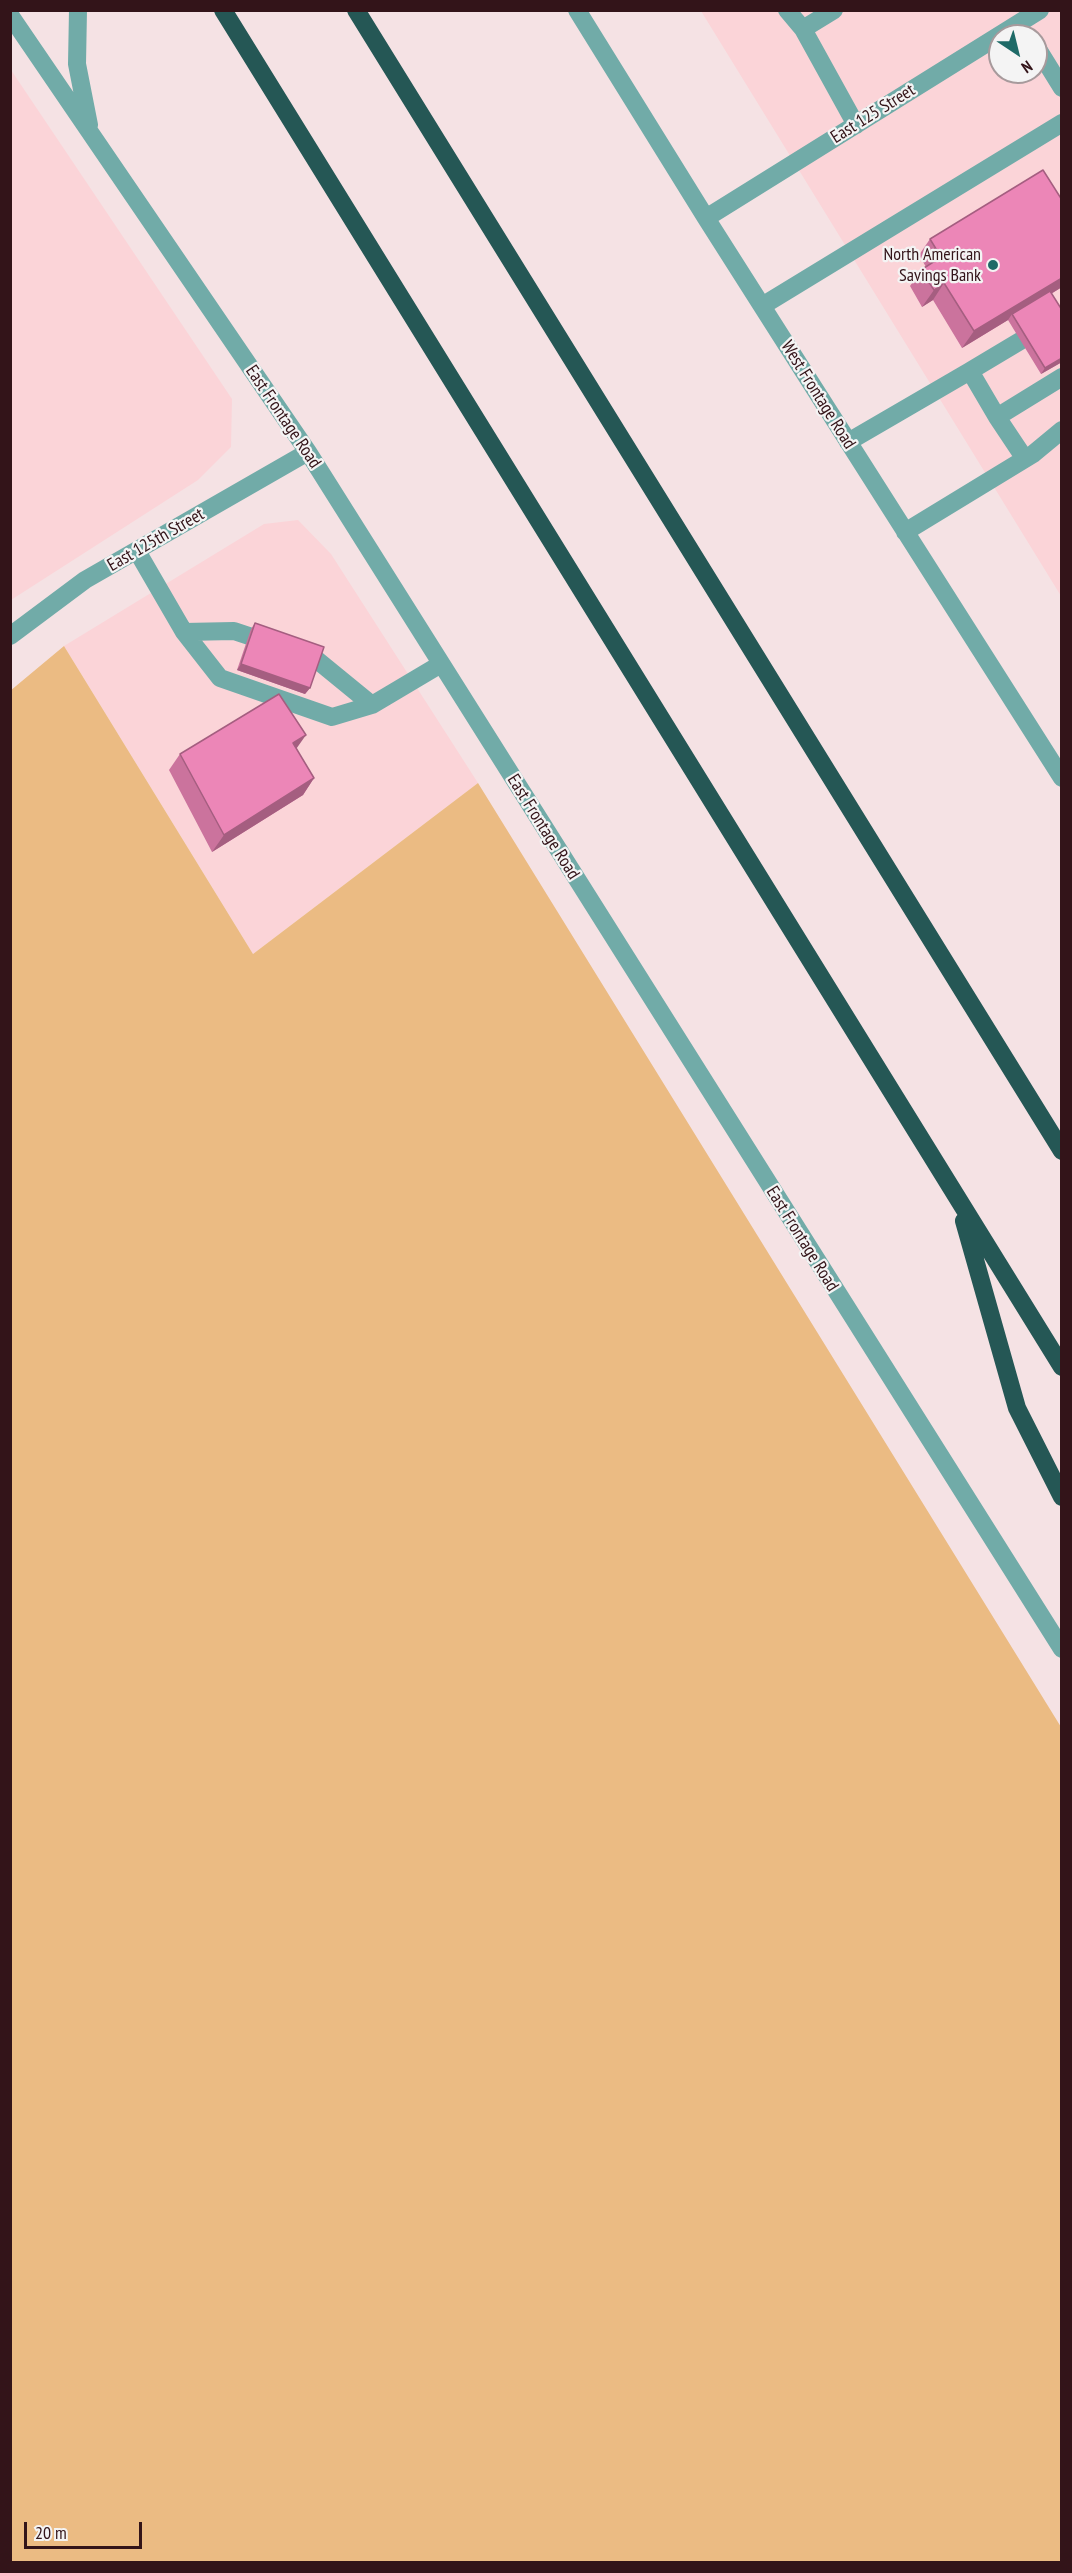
<!DOCTYPE html>
<style>
body{margin:0}
#map{position:relative;width:1072px;height:2573px;overflow:hidden;background:#f5e2e4;font-family:"PT Sans Narrow",sans-serif}
canvas{display:block}
.frame{position:absolute;inset:0;border:12px solid #331419;pointer-events:none}
.north{position:absolute;left:988px;top:24px;width:60px;height:60px;box-sizing:border-box;background:#f4f4f4;border:2px solid #a79a9c;border-radius:50%;rotate:145deg;font-size:16px;font-weight:700;line-height:24px;text-align:center;color:#331419}
.north::after{content:'';display:block;margin:auto;width:21px;height:27px;background:#1e6a67;clip-path:polygon(50% 0,100% 100%,50% 72%,0 100%)}
.scale{position:absolute;left:24px;top:2522px;width:118px;height:27px;box-sizing:border-box;border:3px solid #331419;border-top:0;padding-left:8px;font-size:18px;line-height:21px;white-space:nowrap;color:#331419;-webkit-text-stroke:4px #f4f4f4;paint-order:stroke}
</style>
<div id="map">
<canvas width="1072" height="2573"></canvas>
<div class="frame"></div>
<div class="north">N</div>
<div class="scale">20 m</div>
</div>
<script>
const ctx = document.querySelector('canvas').getContext('2d');
ctx.lineJoin = 'round';
function fill(path, color) { ctx.fillStyle = color; ctx.fill(path, 'evenodd'); }
const poly = rows => new Path2D(rows.map(r => 'M' + r).join(''));
function strokePath(path, color, width, dash) { ctx.strokeStyle = color; ctx.lineWidth = width; ctx.lineCap = dash ? 'butt' : 'round'; ctx.setLineDash(dash || []); ctx.stroke(path); }
function drawText(font, color, halo, rows, align = 'center') {
  ctx.font = font + ' "PT Sans Narrow",sans-serif'; ctx.lineWidth = 4.5; ctx.setLineDash([]); ctx.textBaseline = 'middle'; ctx.strokeStyle = halo; ctx.fillStyle = color; for (const [text, x, y, turn = 0] of rows) {
    ctx.save(); ctx.translate(x, y); ctx.rotate((+turn || 0) * Math.PI / 180); ctx.textAlign = isNaN(turn) ? turn : align; if (halo) ctx.strokeText(text, 0, 0); ctx.fillText(text, 0, 0); ctx.restore();
  }
}
const built = poly([
 [701,11,1061,11,1061,596],
 [1000,36,1036,36,1036,72,1000,72],
 [11,70,232,399,231,447,198,480,11,600],
 [298,520,331,554,478,783,253,954,64,646,264,524]
]);
const green = poly([
 [64,646,253,954,478,783,1061,1727,1061,2562,11,2562,10,691]
]);
const minor = poly([
 [78,10,77,64,89,125],
 [577,10,706,218,1062,778],
 [787,10,803,29,856,125],
 [10,15,308,452,1062,1649],
 [803,29,834,10],
 [1036,46,1062,88],
 [706,218,1040,10],
 [762,306,1062,123],
 [970,371,1062,316],
 [997,417,1025,459],
 [848,442,970,371,997,417,1062,377],
 [905,532,1033,454,1062,430],
 [137,551,184,632,220,678,332,717,372,705,441,664],
 [184,632,234,631,249,636],
 [10,636,85,580,308,452],
 [317,660,372,705]
]);
const highway = poly([
 [223,10,1062,1367],
 [356,10,1062,1151],
 [964,1221,1017,1408,1062,1497]
]);
const wall = poly([
 [1062,200,1062,287,1051,294,1062,310,1062,362,1041,374,1008,320,962,348,933,300,922,307,910,286,921,270,926,267,919,255,930,239],
 [255,623,310,688,305,694,237,670,251,629],
 [296,749,314,778,303,795,212,852,169,770,180,754]
]);
const shadedWall = poly([
 [1062,278,1062,287,1014,316,1012,314,1008,320,962,348,974,331],
 [944,283,933,300,922,307,934,290],
 [1062,358,1062,362,1041,374,1045,368],
 [241,664,310,688,305,694,237,670],
 [306,735,294,752,293,743],
 [314,778,303,795,212,852,224,835]
]);
const building = poly([
 [1043,170,1062,200,1062,278,974,331,944,283,934,290,921,270,941,257,930,239,1043,170],
 [1050,291,1062,310,1062,358,1045,368,1012,314,1050,291],
 [255,623,324,647,310,688,241,664,255,623],
 [279,694,306,735,293,743,314,778,224,835,180,754,279,694]
]);
const markers = [
 [993,265,6,"#1e6a67"]
];
const streetNames = [
 ["East 125 Street",873,114,-32],
 ["West Frontage Road",818,395,58],
 ["East Frontage Road",283,417,56],
 ["East 125th Street",156,540,-30],
 ["East Frontage Road",543,827,58],
 ["East Frontage Road",802,1239,58]
];
const poiNames = [
 ["North American",981,255],
 ["Savings Bank",981,276]
];
fill(built, '#fbd4d8');
fill(green, '#ebbb83');
strokePath(minor, '#71aba8', 18);
strokePath(highway, '#255755', 18);
fill(wall, '#cb739d');
fill(shadedWall, '#a55e80');
fill(building, '#ec86b7');
strokePath(building, '#a55e80', 1.5);
for (const [x, y, r, color] of markers) { const dot = new Path2D(); dot.arc(x, y, r, 0, 2 * Math.PI); ctx.fillStyle = color; ctx.fill(dot); strokePath(dot, '#f4f4f4', 2); }
drawText('18px', '#331419', '#f4f4f4', streetNames);
drawText('18px', '#331419', '#f4f4f4', poiNames, 'right');
</script>
